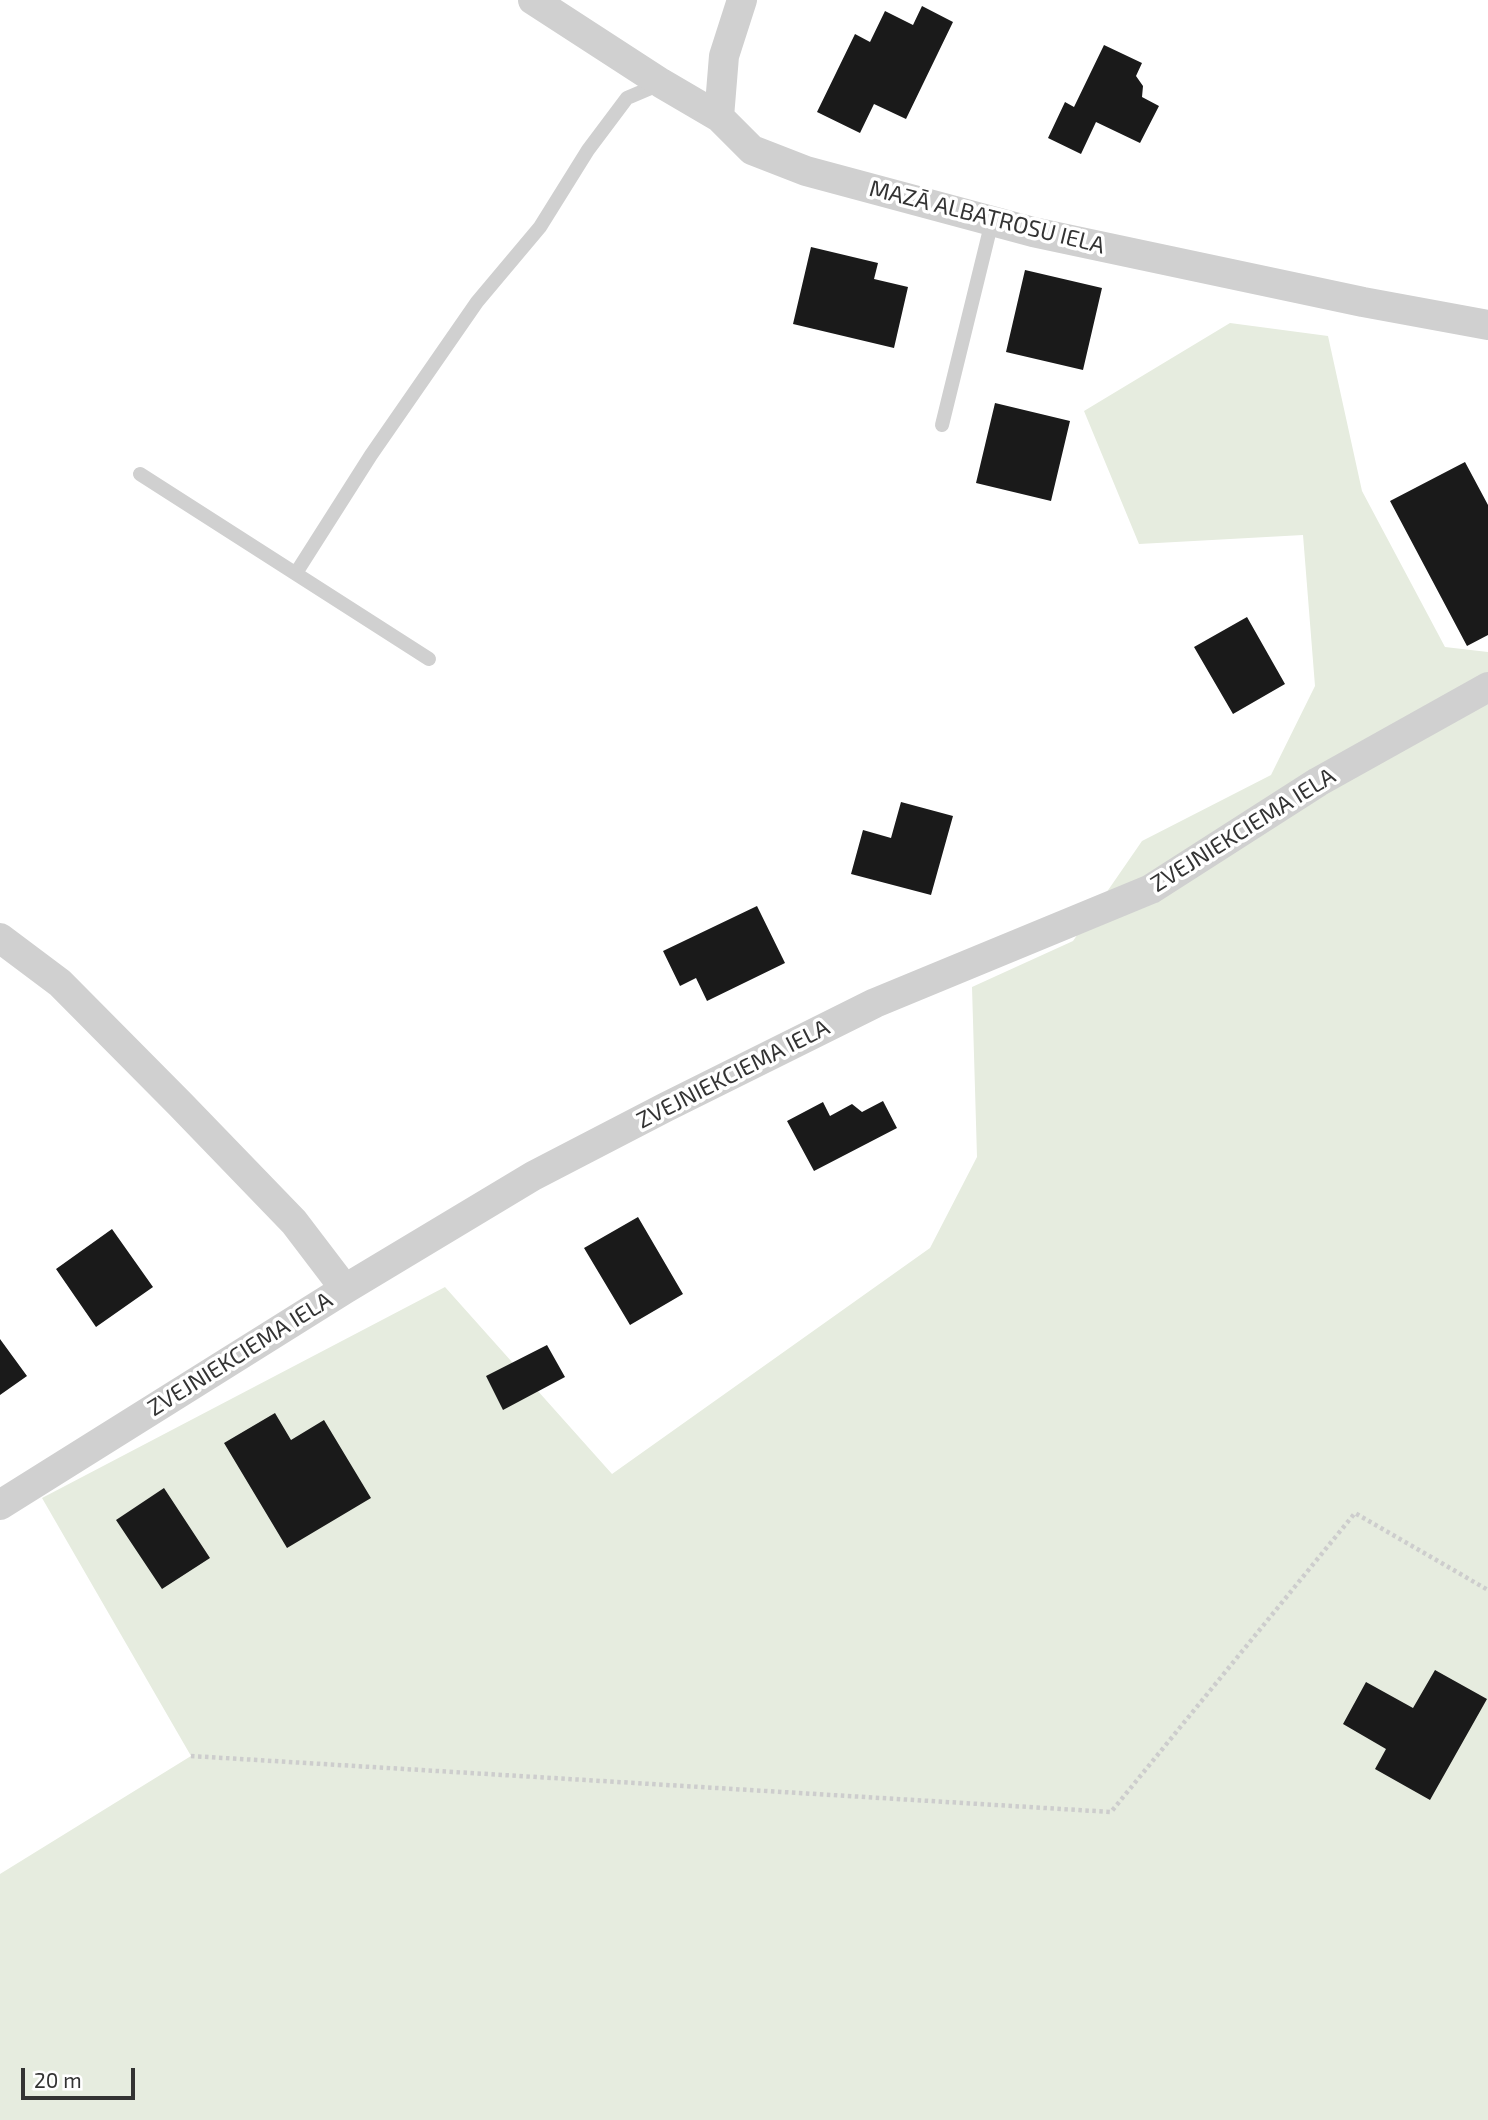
<!DOCTYPE html>
<meta charset="utf-8">
<style>
body{margin:0}
#map{position:relative;width:1488px;height:2120px;overflow:hidden;background:#fff;font-family:"Exo 2",sans-serif}
canvas{display:block}
.scale{position:absolute;left:21px;top:2068px;width:114px;height:32px;box-sizing:border-box;border:4px solid #333;border-top:0;padding-left:9px;font-size:21px;line-height:24px;white-space:nowrap;color:#333;-webkit-text-stroke:5px #fff;paint-order:stroke}
</style>
<div id="map">
<canvas width="1488" height="2120"></canvas>
<div class="scale">20 m</div>
</div>
<script>
const ctx = document.querySelector('canvas').getContext('2d');
ctx.lineJoin = 'round';
function fill(path, color) { ctx.fillStyle = color; ctx.fill(path, 'evenodd'); }
const poly = rows => new Path2D(rows.map(r => 'M' + r).join(''));
function strokePath(path, color, width, dash) { ctx.strokeStyle = color; ctx.lineWidth = width; ctx.lineCap = dash ? 'butt' : 'round'; ctx.setLineDash(dash || []); ctx.stroke(path); }
function drawText(font, color, halo, rows, align = 'center') {
  ctx.font = font + ' "Exo 2",sans-serif'; ctx.lineWidth = 7; ctx.setLineDash([]); ctx.textBaseline = 'middle'; ctx.strokeStyle = halo; ctx.fillStyle = color; for (const [text, x, y, turn = 0] of rows) {
    ctx.save(); ctx.translate(x, y); ctx.rotate((+turn || 0) * Math.PI / 180); ctx.textAlign = isNaN(turn) ? turn : align; if (halo) ctx.strokeText(text, 0, 0); ctx.fillText(text, 0, 0); ctx.restore();
  }
}
const green = poly([
 [1230,323,1328,336,1362,491,1445,647,1488,652,1488,2120,0,2120,0,1874,191,1756,42,1498,445,1287,612,1474,930,1248,977,1157,972,987,1073,941,1142,841,1271,775,1315,686,1303,535,1139,544,1084,411]
]);
const building = poly([
 [922,6,953,22,906,119,874,104,860,133,817,112,855,34,870,42,885,11,913,25],
 [1104,45,1142,63,1136,76,1143,86,1142,97,1159,106,1140,143,1096,122,1081,154,1048,138,1065,102,1074,107],
 [811,247,878,263,874,279,908,287,894,348,793,324],
 [1025,270,1102,288,1083,370,1006,352],
 [995,403,1070,421,1051,501,976,483],
 [1465,462,1488,505,1488,635,1467,646,1390,501],
 [1247,617,1285,684,1233,714,1194,647],
 [901,802,953,816,931,895,851,874,863,830,891,838],
 [757,906,785,963,707,1001,696,978,680,986,663,951],
 [883,1101,897,1128,814,1171,787,1121,823,1102,830,1116,852,1104,862,1112],
 [638,1217,683,1294,630,1325,584,1248],
 [112,1229,153,1287,96,1327,56,1269],
 [0,1339,27,1376,0,1395],
 [547,1345,565,1377,503,1410,486,1376],
 [275,1413,291,1440,324,1420,371,1498,287,1548,224,1443],
 [164,1488,210,1558,162,1589,116,1520],
 [1435,1670,1487,1699,1430,1800,1375,1769,1386,1749,1343,1724,1366,1682,1413,1708]
]);
const path = poly([
 [191,1756,1111,1812,1355,1513,1488,1590]
]);
const lane = poly([
 [942,425,992,221],
 [140,474,429,659],
 [296,573,371,455,477,302,540,227,588,150,627,98,660,84]
]);
const street = poly([
 [533,0,661,83,719,117,752,150,806,171,1033,232,1363,302,1488,325],
 [719,117,724,56,742,0],
 [0,938,60,983,180,1104,294,1222,345,1289],
 [0,1505,345,1289,533,1176,666,1107,875,1003,1151,889,1318,782,1488,687]
]);
const streetNames = [
 ["MAZĀ ALBATROSU IELA",987,217,14],
 ["ZVEJNIEKCIEMA IELA",1243,830,-32],
 ["ZVEJNIEKCIEMA IELA",733,1074,-27],
 ["ZVEJNIEKCIEMA IELA",240,1354,-32]
];
fill(green, '#e6ecdf');
fill(building, '#1a1a1a');
strokePath(path, '#cdcdcd', 4.5, [3.5, 3.5]);
strokePath(lane, '#d0d0d0', 14);
strokePath(street, '#d0d0d0', 30);
drawText('23px', '#333', '#fff', streetNames);
</script>
